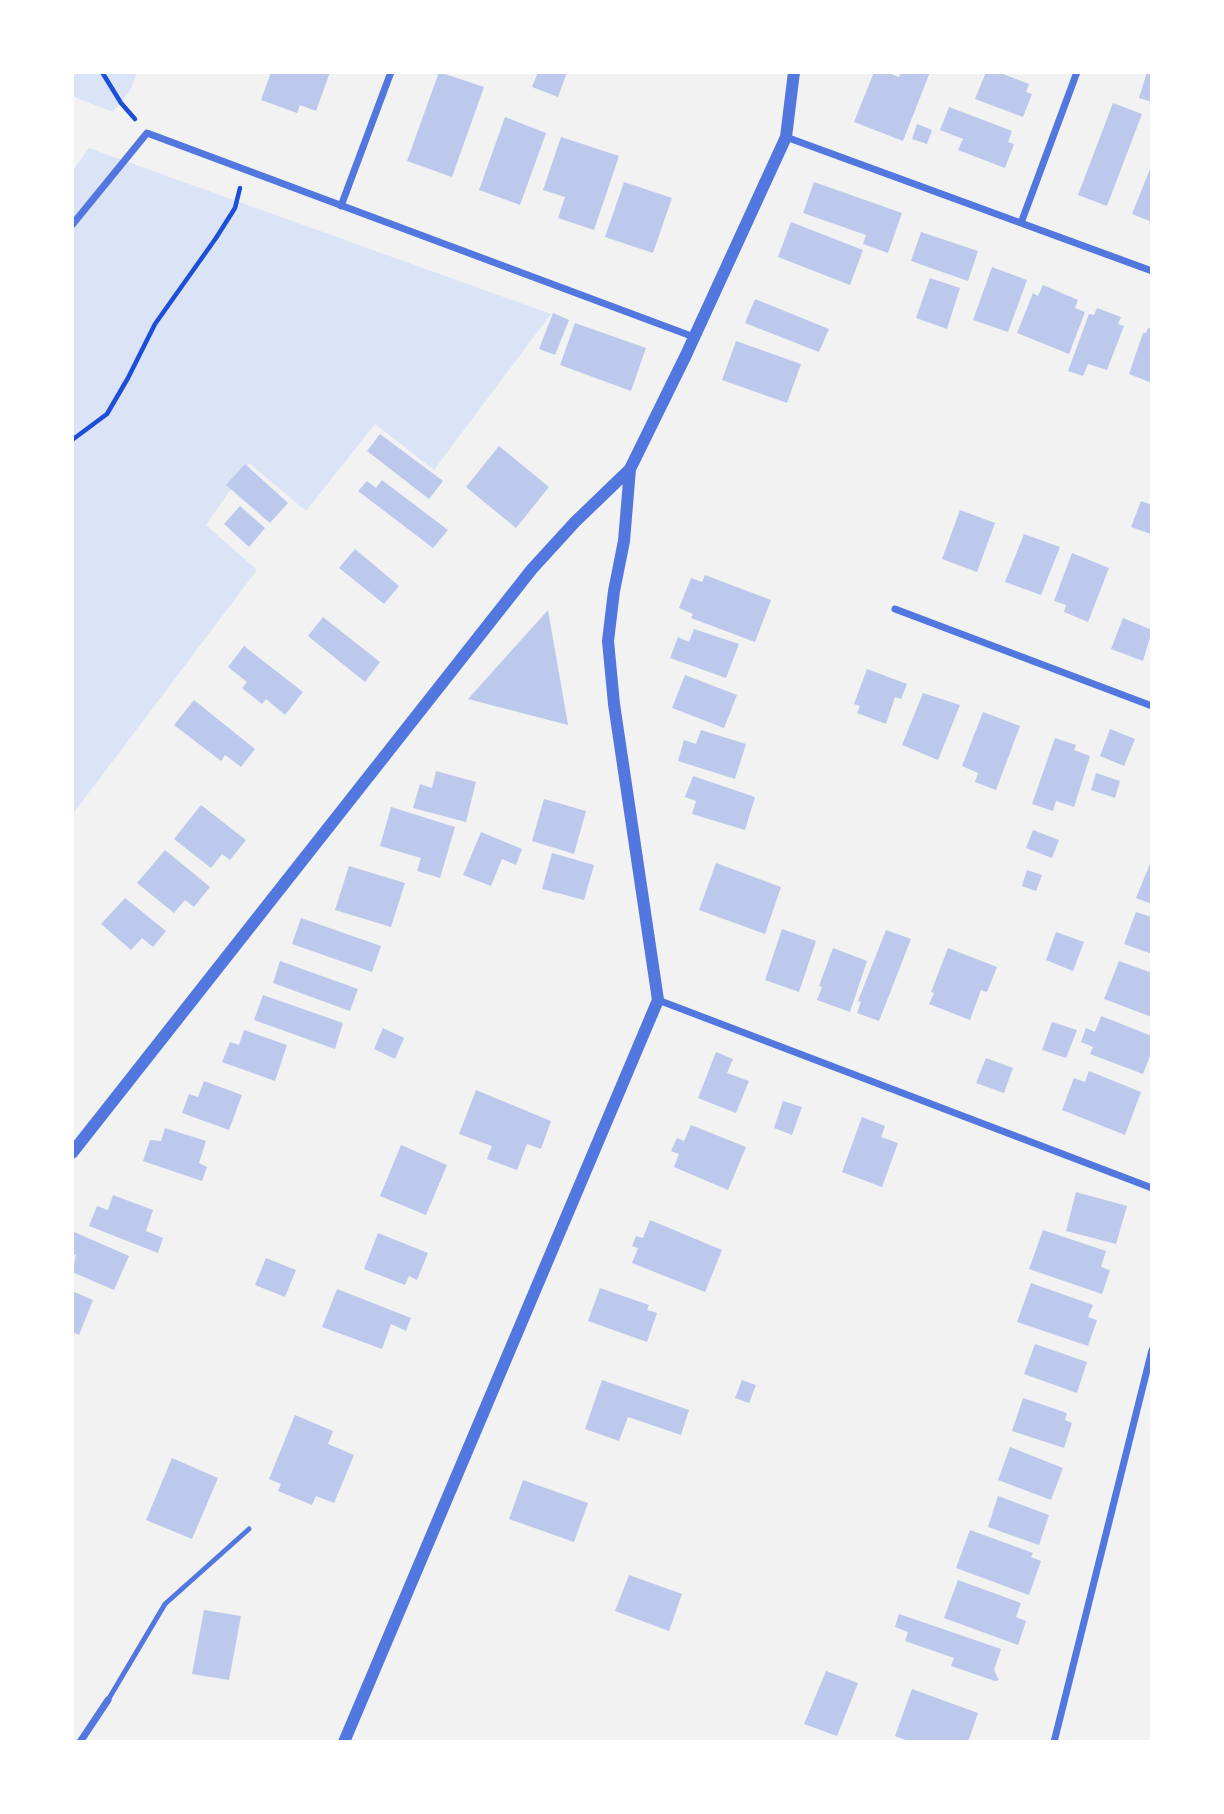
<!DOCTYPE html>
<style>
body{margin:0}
#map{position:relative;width:1224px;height:1814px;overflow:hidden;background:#f2f2f2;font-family:"Varela Round",sans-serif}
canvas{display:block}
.frame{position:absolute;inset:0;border:74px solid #fff;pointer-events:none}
</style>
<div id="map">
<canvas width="1224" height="1814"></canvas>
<div class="frame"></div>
</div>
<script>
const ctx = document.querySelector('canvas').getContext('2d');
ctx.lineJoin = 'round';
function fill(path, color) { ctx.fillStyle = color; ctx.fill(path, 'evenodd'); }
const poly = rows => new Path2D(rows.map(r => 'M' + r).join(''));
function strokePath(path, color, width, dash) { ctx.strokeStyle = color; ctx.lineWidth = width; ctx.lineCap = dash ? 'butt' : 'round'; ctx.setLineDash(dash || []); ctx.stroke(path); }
const green = poly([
 [72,72,137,72,130,91,113,112,72,96],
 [89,148,551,314,434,470,375,424,306,511,249,463,206,525,257,570,72,815,72,172]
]);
const building = poly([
 [271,72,330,72,316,111,300,105,297,113,261,100],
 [439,72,484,87,452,177,407,161],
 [538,72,567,72,558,97,532,87],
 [874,72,886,72,899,77,901,72,930,72,903,141,854,122],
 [986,72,998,72,1029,84,1026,92,1032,94,1023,117,975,99],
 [1147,72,1152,72,1152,102,1139,98],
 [1113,103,1142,114,1107,206,1078,195],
 [949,107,1012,131,1008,142,1014,144,1005,168,958,150,963,139,940,130],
 [505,117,546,133,520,205,479,190],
 [917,124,932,130,927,144,912,139],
 [561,137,619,156,594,230,558,218,565,197,543,190],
 [1152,164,1152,222,1132,214],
 [624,182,672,198,653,253,605,237],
 [814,182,902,213,888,253,863,244,866,235,803,213],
 [791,222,863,250,850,285,778,257],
 [921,232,978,251,968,281,911,261],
 [992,267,1027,280,1008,332,973,320],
 [930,278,960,288,947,329,916,318],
 [1043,285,1078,300,1075,308,1085,312,1069,354,1017,333,1033,293,1038,296],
 [755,299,829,329,819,352,745,323],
 [1097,308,1121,317,1118,324,1124,326,1107,370,1088,364,1083,376,1068,371,1089,314,1094,315],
 [553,313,569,320,555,355,539,349],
 [575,323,646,348,631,391,560,365],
 [1148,328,1152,329,1152,383,1129,374,1143,333,1146,333],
 [736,341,801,364,787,403,722,380],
 [380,434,443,481,429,499,367,451],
 [499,446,549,487,516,528,466,487],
 [245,464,288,503,270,523,226,485],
 [382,480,448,530,433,548,358,491,367,481,376,488],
 [1141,501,1152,505,1151,534,1131,527],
 [240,506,265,528,249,547,224,524],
 [960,510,995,523,977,572,942,559],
 [1024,534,1060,547,1041,595,1005,582],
 [355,549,399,586,384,604,339,568],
 [1072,553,1109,568,1088,622,1064,612,1066,605,1054,601],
 [705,575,771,600,755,642,691,618,693,614,679,608,691,578,702,582],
 [548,610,568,725,468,699],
 [323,617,380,662,365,682,308,636],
 [1123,618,1152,630,1143,661,1111,649],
 [694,629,739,644,726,678,670,658,678,637,689,642],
 [244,646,303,692,285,715,266,699,262,704,242,688,247,682,228,667],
 [867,669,907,684,901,699,895,697,886,724,857,713,860,706,854,704],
 [685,675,737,695,724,728,672,708],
 [923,693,960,705,938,760,902,745],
 [194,700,255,749,241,767,225,755,221,761,174,725],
 [983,712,1020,726,996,790,975,782,978,773,962,766],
 [1110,729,1135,739,1124,766,1100,756],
 [701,730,746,744,735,779,678,761,684,740,696,744],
 [1055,738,1076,745,1074,750,1090,756,1074,807,1056,801,1053,811,1032,804],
 [436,771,476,782,466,822,413,808,420,784,432,788],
 [1096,773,1120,781,1115,798,1091,790],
 [693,776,755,797,745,830,692,814,696,801,685,797],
 [544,799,586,811,574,854,532,841],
 [201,805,246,840,230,860,222,854,211,868,174,839],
 [391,807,455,827,440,878,417,871,421,858,380,846],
 [1033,830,1059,840,1052,858,1026,848],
 [481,832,522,849,516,865,502,859,491,886,463,875],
 [165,850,210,887,194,907,185,900,174,913,137,883],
 [552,853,594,865,584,900,542,889],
 [1152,859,1152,904,1136,898],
 [716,863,781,887,765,934,699,910],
 [349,866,405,883,391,927,335,910],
 [1027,870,1042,875,1036,891,1022,886],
 [125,898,166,931,153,947,142,938,131,950,101,924],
 [1136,912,1152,917,1152,954,1124,944],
 [301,918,381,946,372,972,292,944],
 [782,929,816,941,799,992,765,980],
 [886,930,911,939,879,1021,857,1013,861,1002,858,1001],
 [1056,932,1084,942,1073,971,1046,960],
 [833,948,867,961,850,1012,817,1000,822,987,819,986],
 [948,948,997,967,987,992,981,990,970,1020,929,1004,934,993,931,992],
 [280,961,358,989,350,1011,273,983],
 [1119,961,1152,973,1152,1017,1104,999],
 [263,995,343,1023,335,1049,254,1020],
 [1101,1016,1152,1036,1152,1051,1143,1074,1090,1054,1093,1047,1081,1042,1086,1028,1095,1032],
 [1052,1022,1077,1030,1066,1058,1042,1050],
 [383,1028,404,1038,395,1059,374,1049],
 [244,1030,287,1045,275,1081,222,1062,230,1042,239,1045],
 [716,1052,733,1059,727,1073,749,1081,736,1113,698,1098],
 [986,1058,1013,1068,1004,1093,976,1083],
 [1089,1071,1141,1092,1125,1135,1062,1110,1074,1078,1085,1082],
 [204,1081,242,1095,229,1130,182,1113,189,1094,198,1097],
 [476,1090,551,1121,541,1149,527,1144,517,1170,487,1159,492,1146,459,1134],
 [783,1101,802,1107,792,1135,774,1128],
 [862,1117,885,1126,881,1137,898,1143,882,1187,842,1172],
 [691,1125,746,1147,728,1190,674,1167,679,1154,671,1151,677,1138,684,1141],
 [165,1128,206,1141,199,1163,207,1167,202,1181,143,1161,150,1140,161,1141],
 [401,1145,447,1165,426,1215,380,1196],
 [1076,1192,1127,1206,1116,1244,1066,1231],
 [113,1195,153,1210,146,1231,163,1238,158,1253,89,1226,97,1206,108,1210],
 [650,1220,722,1250,705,1292,632,1263,638,1248,632,1246,636,1236,643,1238],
 [1043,1230,1106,1251,1101,1267,1110,1270,1102,1294,1029,1269],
 [72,1231,129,1256,114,1290,72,1272,76,1255,72,1253],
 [378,1233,428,1253,417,1280,409,1276,405,1285,364,1269],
 [266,1258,296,1270,285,1297,255,1285],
 [1031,1283,1093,1305,1088,1317,1097,1320,1088,1346,1017,1322],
 [600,1288,649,1305,647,1310,657,1313,647,1342,588,1321],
 [337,1289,411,1318,406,1331,391,1324,382,1349,322,1327],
 [72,1291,93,1300,79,1335,72,1332],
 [1035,1344,1087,1362,1077,1393,1024,1374],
 [602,1380,689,1410,681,1435,628,1417,619,1441,585,1429],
 [742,1380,756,1385,749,1403,735,1398],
 [1023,1398,1067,1413,1065,1420,1072,1423,1064,1448,1012,1431],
 [295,1415,333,1431,328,1444,354,1455,334,1503,316,1496,312,1505,278,1491,281,1484,269,1479],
 [1010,1447,1063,1468,1051,1500,998,1480],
 [172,1458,218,1478,192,1539,146,1520],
 [523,1480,588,1503,574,1542,509,1519],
 [998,1496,1049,1515,1039,1545,988,1527],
 [970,1530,1033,1553,1031,1557,1041,1561,1029,1595,956,1568],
 [629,1575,682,1594,669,1631,615,1611],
 [958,1580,1021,1603,1016,1617,1026,1621,1018,1645,944,1618],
 [204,1610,241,1616,229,1680,192,1674],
 [899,1614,1001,1649,994,1670,999,1680,995,1681,951,1666,954,1658,905,1641,908,1632,895,1627],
 [826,1671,858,1683,837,1736,804,1724],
 [912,1689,978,1713,968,1742,911,1742,895,1736]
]);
const path = poly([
 [102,72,121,103,135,119],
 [72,440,107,414,128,378,155,324,216,238,235,208,240,188]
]);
const service = poly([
 [108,1700,165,1604,249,1529]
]);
const minor = poly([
 [786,137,1152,271],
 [341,206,391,72],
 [1021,223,1077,72],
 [72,225,147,133,694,337],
 [895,609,1152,706],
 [658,1000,1152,1188],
 [80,1742,108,1700],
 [1054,1742,1152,1350]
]);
const tertiary = poly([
 [72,1153,532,569,575,522,630,469],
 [344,1742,658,1000,614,704,608,641,614,591,624,541,630,469,686,355,786,137,794,72]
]);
fill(green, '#dbe4f7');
fill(building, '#bdc9ec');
strokePath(path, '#1d4ed8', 4.5);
strokePath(service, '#5277de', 5);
strokePath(minor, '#5277de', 7);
strokePath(tertiary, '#5277de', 12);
</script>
